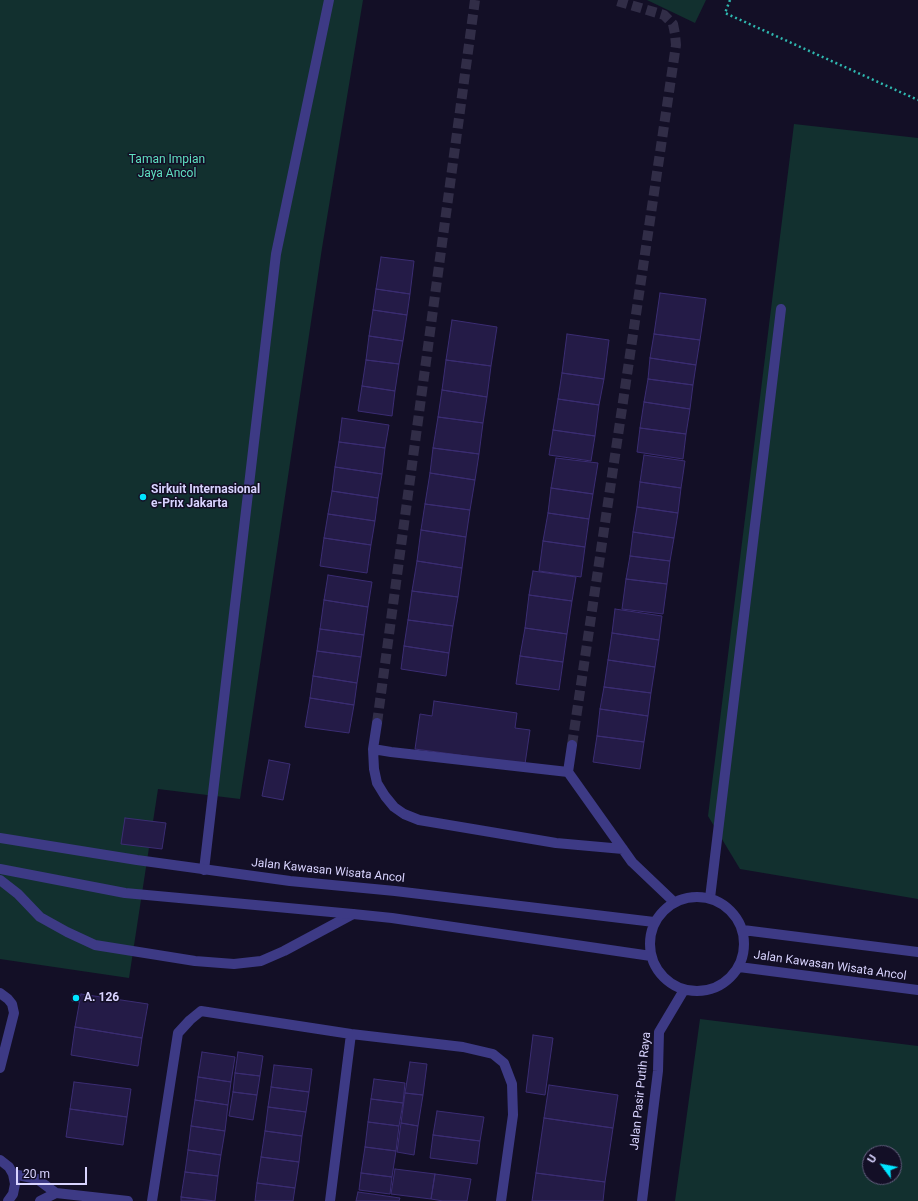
<!DOCTYPE html>
<style>
body{margin:0}
#map{position:relative;width:918px;height:1201px;overflow:hidden;background:#130f26;font-family:Roboto,sans-serif}
canvas{display:block}
.north{position:absolute;left:862px;top:1145px;width:40px;height:40px;box-sizing:border-box;background:#130f26;border:1px solid #625e7d;border-radius:50%;rotate:302deg;font-size:11px;font-weight:700;line-height:16px;text-align:center;color:#d9d4ff}
.north::after{content:'';display:block;margin:auto;width:14px;height:18px;background:#00e5ff;clip-path:polygon(50% 0,100% 100%,50% 72%,0 100%)}
.scale{position:absolute;left:16px;top:1167px;width:71px;height:18px;box-sizing:border-box;border:2px solid #d9d4ff;border-top:0;padding-left:5px;font-size:12px;line-height:14px;white-space:nowrap;color:#d9d4ff;-webkit-text-stroke:3px #130f26;paint-order:stroke}
</style>
<div id="map">
<canvas width="918" height="1201"></canvas>
<div class="north">U</div>
<div class="scale">20 m</div>
</div>
<script>
const ctx = document.querySelector('canvas').getContext('2d');
ctx.lineJoin = 'round';
function fill(path, color) { ctx.fillStyle = color; ctx.fill(path, 'evenodd'); }
const poly = rows => new Path2D(rows.map(r => 'M' + r).join(''));
function strokePath(path, color, width, dash) { ctx.strokeStyle = color; ctx.lineWidth = width; ctx.lineCap = dash ? 'butt' : 'round'; ctx.setLineDash(dash || []); ctx.stroke(path); }
function drawText(font, color, halo, rows, align = 'center') {
  ctx.font = font + ' Roboto,sans-serif'; ctx.lineWidth = 3; ctx.setLineDash([]); ctx.textBaseline = 'middle'; ctx.strokeStyle = halo; ctx.fillStyle = color; for (const [text, x, y, turn = 0] of rows) {
    ctx.save(); ctx.translate(x, y); ctx.rotate((+turn || 0) * Math.PI / 180); ctx.textAlign = isNaN(turn) ? turn : align; if (halo) ctx.strokeText(text, 0, 0); ctx.fillText(text, 0, 0); ctx.restore();
  }
}
const green = poly([
 [0,0,363,0,322,248,240,799,158,789,129,978,0,959],
 [647,0,706,0,695,23],
 [794,124,918,138,918,899,740,869,708,816],
 [700,1019,918,1046,918,1201,675,1201],
 [870,1153,894,1153,894,1177,870,1177]
]);
const building = poly([
 [381,257,414,261,410,294,376,289,381,257],
 [376,289,410,294,407,315,373,310,376,289],
 [660,293,706,299,700,340,654,334,660,293],
 [373,310,407,315,403,341,369,336,373,310],
 [452,320,497,327,491,366,446,360,452,320],
 [567,334,609,340,604,379,562,373,567,334],
 [654,334,700,340,696,365,650,358,654,334],
 [369,336,403,341,399,364,366,360,369,336],
 [650,358,696,365,693,385,648,379,650,358],
 [366,360,399,364,395,391,362,386,366,360],
 [446,360,491,366,487,397,442,390,446,360],
 [562,373,604,379,599,405,558,399,562,373],
 [648,379,693,385,690,409,644,402,648,379],
 [362,386,395,391,392,416,358,411,362,386],
 [442,390,487,397,483,423,438,417,442,390],
 [558,399,599,405,595,436,553,430,558,399],
 [644,402,690,409,686,434,640,428,644,402],
 [438,417,483,423,479,454,433,448,438,417],
 [342,418,389,425,385,448,339,442,342,418],
 [640,428,686,434,683,459,637,452,640,428],
 [553,430,595,436,591,461,549,455,553,430],
 [339,442,385,448,382,474,335,467,339,442],
 [433,448,479,454,475,480,430,473,433,448],
 [644,455,685,461,681,488,640,482,644,455],
 [556,458,598,463,593,494,551,488,556,458],
 [335,467,382,474,378,498,332,491,335,467],
 [430,473,475,480,470,510,425,504,430,473],
 [640,482,681,488,678,513,637,507,640,482],
 [551,488,593,494,589,519,548,513,551,488],
 [332,491,378,498,375,521,328,514,332,491],
 [425,504,470,510,466,537,421,530,425,504],
 [637,507,678,513,674,538,633,532,637,507],
 [548,513,589,519,585,547,543,541,548,513],
 [328,514,375,521,371,545,324,538,328,514],
 [421,530,466,537,462,568,417,561,421,530],
 [633,532,674,538,670,561,630,556,633,532],
 [324,538,371,545,367,573,320,566,324,538],
 [543,541,585,547,581,577,539,571,543,541],
 [630,556,670,561,667,584,626,579,630,556],
 [417,561,462,568,458,597,412,591,417,561],
 [533,571,576,577,572,601,529,595,533,571],
 [328,575,372,582,368,607,324,600,328,575],
 [626,579,667,584,663,614,622,609,626,579],
 [412,591,458,597,453,626,408,620,412,591],
 [529,595,572,601,567,634,525,628,529,595],
 [324,600,368,607,364,635,320,629,324,600],
 [615,609,662,616,659,640,612,633,615,609],
 [408,620,453,626,449,653,404,646,408,620],
 [525,628,567,634,563,662,520,656,525,628],
 [320,629,364,635,361,657,317,651,320,629],
 [612,633,659,640,655,667,608,660,612,633],
 [404,646,449,653,446,676,401,669,404,646],
 [317,651,361,657,357,683,313,676,317,651],
 [520,656,563,662,559,690,516,684,520,656],
 [608,660,655,667,651,693,604,687,608,660],
 [313,676,357,683,354,705,310,698,313,676],
 [604,687,651,693,648,716,600,709,604,687],
 [310,698,354,705,349,733,305,727,310,698],
 [434,701,517,713,515,728,530,730,525,764,415,749,420,714,432,716,434,701],
 [600,709,648,716,644,742,597,736,600,709],
 [597,736,644,742,640,769,593,762,597,736],
 [269,760,290,764,283,800,262,796,269,760],
 [125,818,166,823,162,849,121,844,125,818],
 [73,994,80,995,79,1002,72,1001,73,994],
 [81,994,148,1004,142,1038,75,1027,81,994],
 [75,1027,142,1038,138,1066,71,1055,75,1027],
 [533,1035,553,1038,545,1095,526,1092,533,1035],
 [202,1052,235,1057,231,1082,198,1077,202,1052],
 [238,1052,263,1056,260,1076,235,1073,238,1052],
 [410,1062,427,1064,423,1095,405,1093,410,1062],
 [274,1065,312,1069,309,1092,271,1087,274,1065],
 [235,1073,260,1076,257,1095,233,1092,235,1073],
 [198,1077,231,1082,228,1105,195,1100,198,1077],
 [374,1079,405,1083,403,1103,371,1099,374,1079],
 [74,1082,131,1089,127,1117,70,1109,74,1082],
 [549,1085,618,1095,613,1128,544,1118,549,1085],
 [271,1087,309,1092,306,1112,268,1107,271,1087],
 [233,1092,257,1095,253,1120,229,1116,233,1092],
 [405,1093,423,1095,418,1126,401,1123,405,1093],
 [371,1099,403,1103,399,1126,368,1122,371,1099],
 [195,1100,228,1105,225,1131,191,1126,195,1100],
 [268,1107,306,1112,302,1136,265,1131,268,1107],
 [70,1109,127,1117,123,1145,66,1137,70,1109],
 [437,1111,484,1117,480,1141,433,1135,437,1111],
 [544,1118,613,1128,605,1182,536,1173,544,1118],
 [368,1122,399,1126,396,1151,365,1147,368,1122],
 [401,1123,418,1126,414,1155,397,1152,401,1123],
 [191,1126,225,1131,221,1155,188,1150,191,1126],
 [265,1131,302,1136,299,1162,261,1157,265,1131],
 [433,1135,480,1141,477,1164,430,1158,433,1135],
 [365,1147,396,1151,392,1177,361,1173,365,1147],
 [188,1150,221,1155,218,1176,185,1172,188,1150],
 [261,1157,299,1162,295,1188,257,1183,261,1157],
 [395,1169,435,1174,431,1199,391,1194,395,1169],
 [185,1172,218,1176,215,1201,181,1197,185,1172],
 [361,1173,392,1177,390,1194,359,1190,361,1173],
 [536,1173,605,1182,603,1201,532,1201,536,1173],
 [435,1174,471,1179,467,1201,443,1201,431,1199,435,1174],
 [257,1183,295,1188,293,1201,255,1201,257,1183],
 [358,1192,400,1198,399,1201,356,1201,358,1192],
 [181,1197,212,1201,181,1201,181,1197]
]);
const minorTunnel = poly([
 [377,723,475,0],
 [572,745,676,45,675,34,673,24,664,15,614,0]
]);
const path = poly([
 [730,0,725,13,918,100]
]);
const service = poly([
 [204,870,276,254,329,0],
 [710,898,781,309]
]);
const minor = poly([
 [377,723,373,749,374,769,377,783,385,796,394,807,404,814,419,820,556,843,623,849],
 [572,745,568,772,632,862,674,902],
 [373,749,391,752,568,772],
 [0,880,18,894,40,917,67,932,95,945,195,961,234,964,261,961,284,951,353,914],
 [0,993,8,999,12,1004,14,1013,0,1068],
 [0,1160,9,1167,13,1174,15,1184,13,1194,8,1201],
 [13,1174,37,1179,56,1193],
 [40,1201,56,1193,128,1201],
 [152,1201,178,1033,190,1020,201,1011,351,1034,463,1047,493,1054,504,1063,512,1084,513,1115,501,1201],
 [330,1201,351,1034]
]);
const tertiary = poly([
 [0,838,137,860,290,881,395,891,654,922],
 [0,869,125,893,353,914,392,918,651,956],
 '650 944a47 47 0 1 1 94 0a47 47 0 1 1-94 0Z',
 [743,930,918,952],
 [739,967,918,990],
 [642,1201,658,1071,659,1032,684,990]
]);
const markers = [
 [143,497,4,"#00e5ff"],
 [76,998,4,"#00e5ff"]
];
const parkNames = [
 ["Taman Impian",167,160],
 ["Jaya Ancol",167,174]
];
const poiNames = [
 ["Sirkuit Internasional",151,490],
 ["e-Prix Jakarta",151,504],
 ["A. 126",84,998]
];
const streetNames = [
 ["Jalan Kawasan Wisata Ancol",328,871,6],
 ["Jalan Kawasan Wisata Ancol",830,966,8],
 ["Jalan Pasir Putih Raya",641,1091,-84]
];
fill(green, '#12302f');
fill(building, '#241b47');
strokePath(building, '#3b2d73', 1);
strokePath(minorTunnel, '#312d47', 10, [10, 5]);
strokePath(path, '#2fb8b0', 2.5, [2, 3]);
strokePath(service, '#3d3a85', 10);
strokePath(minor, '#3d3a85', 10);
strokePath(tertiary, '#3d3a85', 10);
for (const [x, y, r, color] of markers) { const dot = new Path2D(); dot.arc(x, y, r, 0, 2 * Math.PI); ctx.fillStyle = color; ctx.fill(dot); strokePath(dot, '#130f26', 1.5); }
drawText('12px', '#5fe0c0', '#130f26', parkNames);
drawText('bold 12px', '#d9d4ff', '#130f26', poiNames, 'left');
drawText('12px', '#d9d4ff', '#130f26', streetNames);
</script>
